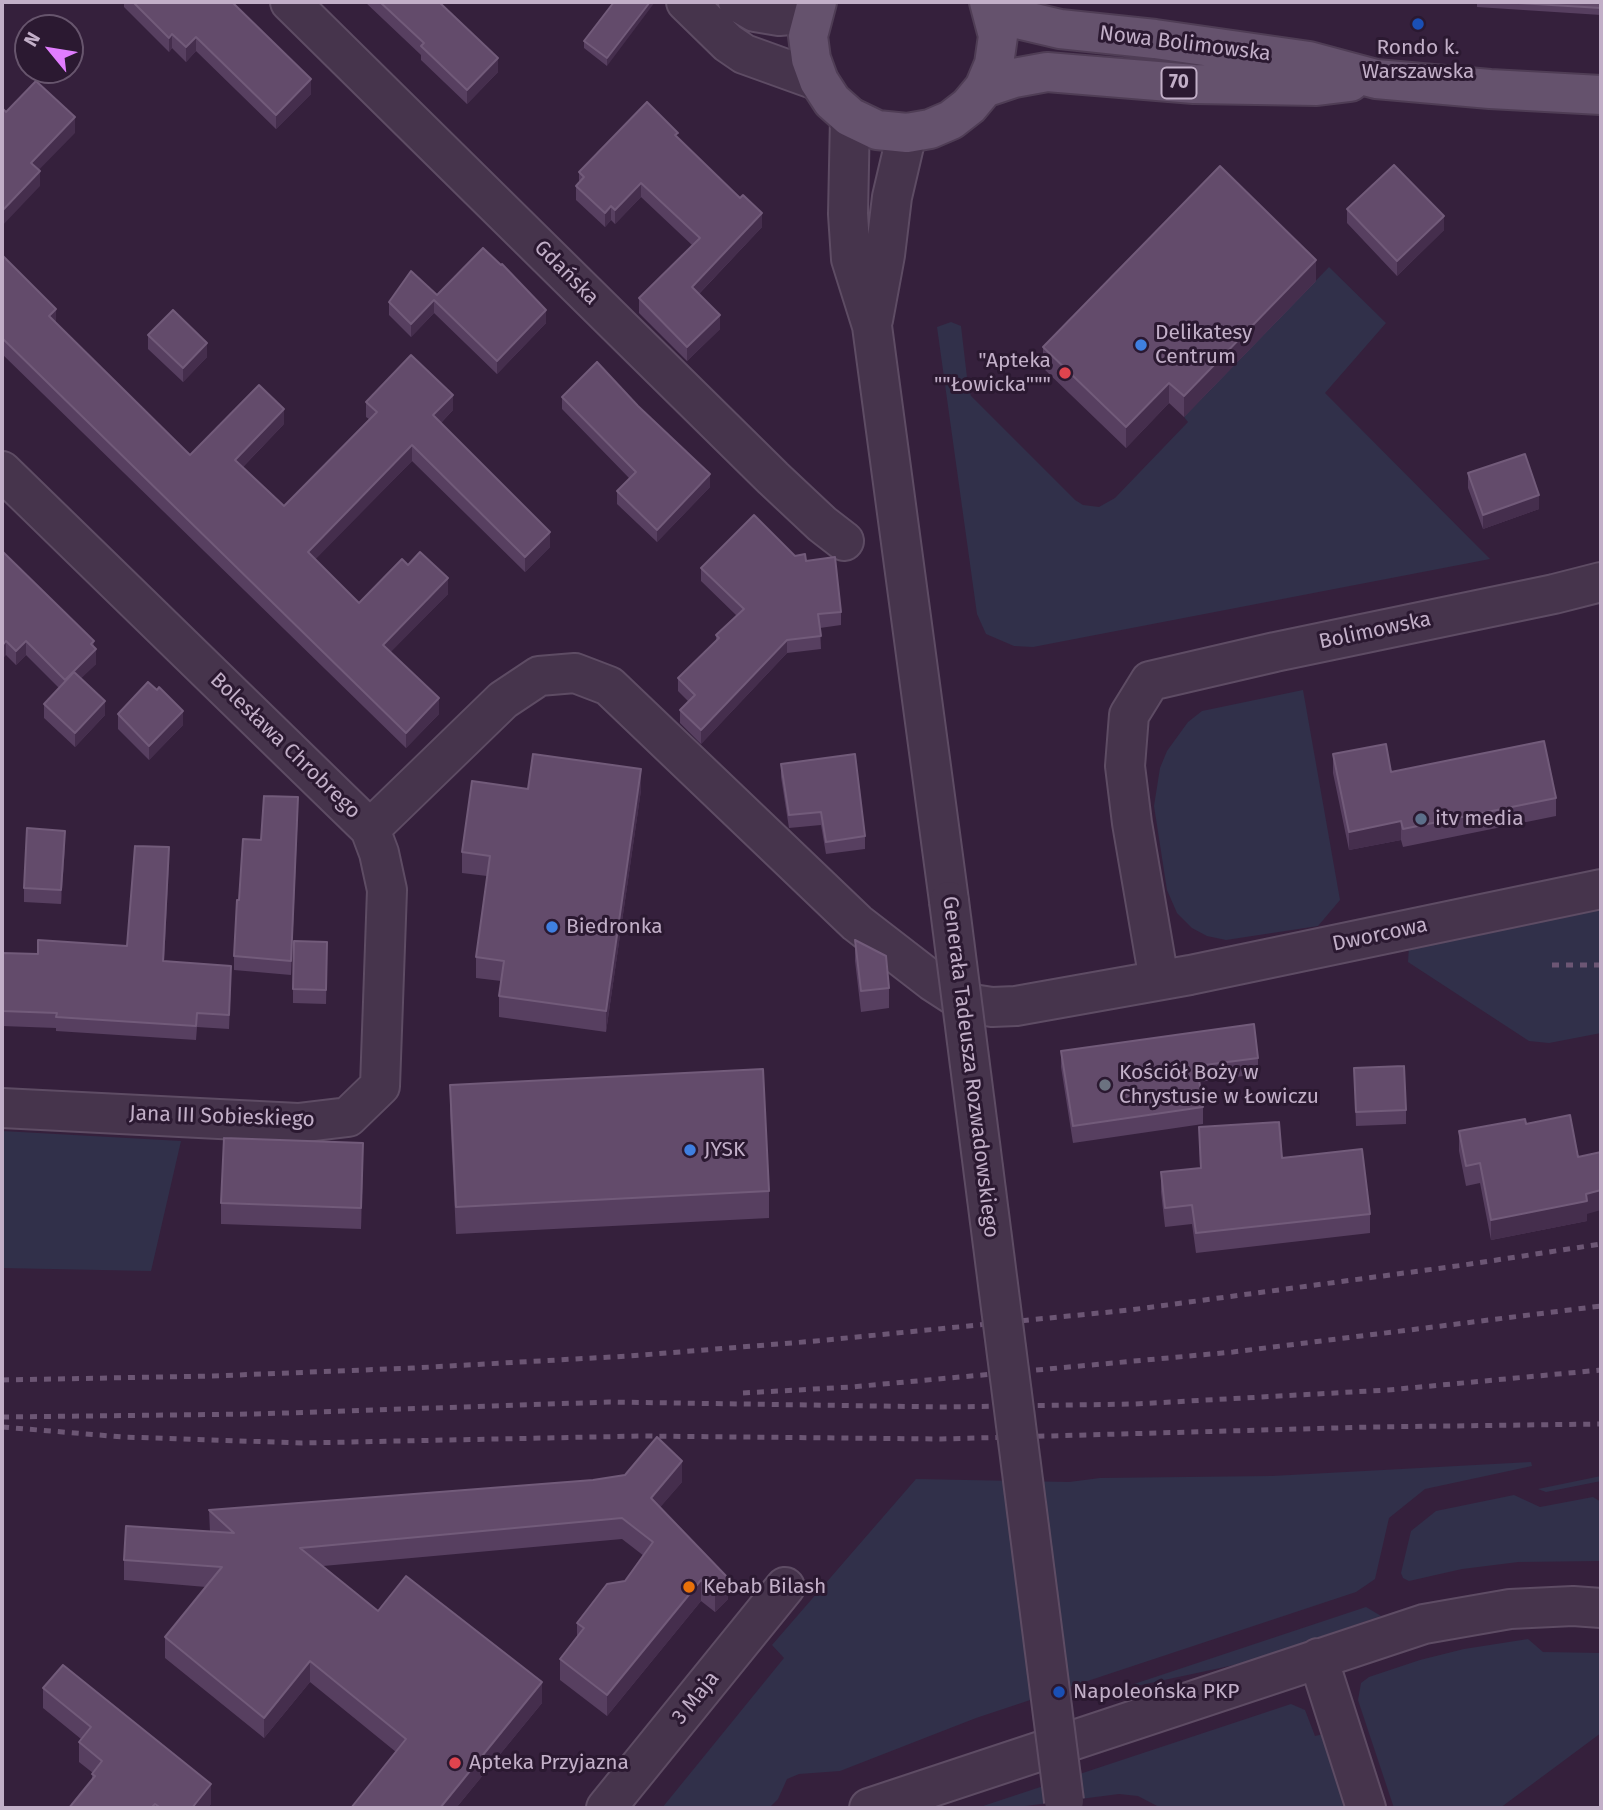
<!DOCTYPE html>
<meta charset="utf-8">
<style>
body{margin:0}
#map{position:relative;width:1603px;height:1810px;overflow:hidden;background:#35203c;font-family:"Fira Sans",sans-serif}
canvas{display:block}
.frame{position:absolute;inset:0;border:4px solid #c2afc8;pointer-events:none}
.north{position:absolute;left:14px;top:14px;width:70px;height:70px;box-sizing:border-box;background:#2b1931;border:2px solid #67556d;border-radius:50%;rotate:300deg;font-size:19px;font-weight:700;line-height:28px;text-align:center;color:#c2afc8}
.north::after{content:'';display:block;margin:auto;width:24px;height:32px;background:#e17dff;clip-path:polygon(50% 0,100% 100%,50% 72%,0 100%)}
</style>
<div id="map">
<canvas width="1603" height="1810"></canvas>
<div class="frame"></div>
<div class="north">N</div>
</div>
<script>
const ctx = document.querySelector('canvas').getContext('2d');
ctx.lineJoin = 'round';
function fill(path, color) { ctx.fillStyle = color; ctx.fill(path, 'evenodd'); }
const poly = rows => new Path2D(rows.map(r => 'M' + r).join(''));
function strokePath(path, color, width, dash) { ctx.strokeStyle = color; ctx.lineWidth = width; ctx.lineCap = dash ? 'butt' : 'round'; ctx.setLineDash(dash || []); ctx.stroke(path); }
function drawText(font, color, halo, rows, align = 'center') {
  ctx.font = font + ' "Fira Sans",sans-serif'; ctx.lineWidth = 6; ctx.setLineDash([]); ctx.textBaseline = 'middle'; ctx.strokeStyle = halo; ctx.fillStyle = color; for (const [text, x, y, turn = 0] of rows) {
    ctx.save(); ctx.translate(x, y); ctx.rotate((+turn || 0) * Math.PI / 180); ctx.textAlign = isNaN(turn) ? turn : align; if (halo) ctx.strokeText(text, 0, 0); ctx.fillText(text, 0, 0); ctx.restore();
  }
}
const green = poly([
 [1329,267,1386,323,1325,393,1490,559,1033,647,1014,646,986,634,977,614,937,327,951,322,961,326,968,386,971,396,1075,500,1083,505,1099,507,1115,498,1188,422,1184,417],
 [1303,690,1340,900,1318,926,1226,940,1207,936,1192,928,1177,913,1167,890,1154,806,1160,768,1167,751,1188,722,1202,711],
 [1601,906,1601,1033,1549,1043,1529,1041,1408,962,1409,947],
 [2,1131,181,1141,151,1271,2,1268],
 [1531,1462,1532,1466,1425,1489,1389,1518,1375,1579,1356,1592,976,1718,840,1771,799,1774,787,1779,778,1799,771,1806,765,1808,662,1808,784,1658,772,1645,916,1479,1069,1482,1100,1478,1272,1476],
 [1601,1476,1601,1481,1546,1492,1538,1489],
 [1514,1495,1540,1507,1593,1497,1601,1502,1601,1561,1518,1562,1462,1569,1409,1581,1403,1578,1401,1573,1411,1531,1436,1511],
 [1366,1607,1381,1616,1248,1662,1113,1691],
 [1528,1639,1543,1652,1601,1653,1601,1733,1500,1808,1394,1808,1358,1700,1361,1683,1369,1677,1420,1660,1464,1649],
 [1291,1704,1305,1710,1315,1736,1328,1733,1353,1808,1161,1808,1138,1796,1119,1794,1010,1808,977,1808]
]);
const minor = poly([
 [290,2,773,478,822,524,844,541],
 [686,2,728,43,744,54,819,81],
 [738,2,755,12,779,16,812,13],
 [2,471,370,829,503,700,539,676,575,673,609,686,857,923,932,981,966,1003,992,1007,1016,1006,1190,975,1601,889],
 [1159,980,1132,823,1125,766,1129,715,1150,681,1275,652,1554,594,1601,582],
 [2,1108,298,1123,348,1117,380,1086,387,890,379,853,370,829],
 [1318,1658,1366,1808],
 [606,1808,785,1587],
 [869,1808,1424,1624,1510,1609,1573,1606,1601,1608]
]);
const tertiary = poly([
 [850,117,848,214,851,259,872,326,949,901],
 [873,320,885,255,892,197,907,133]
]);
const primary = poly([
 [817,2,808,36,811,59,819,81,832,101,850,117,877,130,907,133,930,129,951,120,969,106,984,88,994,64,998,36,989,2],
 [993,10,1009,17,1060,29,1155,39,1309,61,1376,79,1490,89,1601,95],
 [984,88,1014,78,1047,72,1194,84,1317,86,1350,82]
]);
const rail = poly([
 [1552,965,1601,965],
 [2,1380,212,1376,413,1368,629,1356,816,1341,1130,1310,1464,1265,1601,1244],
 [743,1393,851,1387,1233,1352,1601,1306],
 [2,1417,256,1414,609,1402,945,1407,1135,1404,1388,1390,1601,1370],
 [2,1427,123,1437,302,1443,642,1436,941,1439,1371,1427,1601,1424]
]);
const tertiaryBridge = poly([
 [949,901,1064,1801]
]);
const wall = poly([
 [124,2,232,2,311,94,276,129,196,51,186,62,172,48,169,52,124,7],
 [365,2,439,2,498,72,467,104,421,60,421,55],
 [614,2,607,66,584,48,584,41],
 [1461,2,1601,2,1601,15,1477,7,1477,3],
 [678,138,762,227,699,294,720,329,687,361,639,313,639,298,692,245,641,197,615,224,611,220,605,227,576,200,576,186,579,183,579,172],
 [1347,209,1444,230,1397,276,1347,223],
 [2,255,56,323,190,455,284,424,243,467,284,506,369,419,366,417,366,402,453,410,441,423,550,547,525,572,412,461,315,559,359,603,408,565,448,594,390,652,439,714,406,748,2,354],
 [1316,281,1184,417,1169,403,1126,448,1043,368,1043,347],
 [437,295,546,323,497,374,434,313,411,337,389,315,389,302],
 [148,335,207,357,183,382,148,349],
 [562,397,710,487,657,542,617,504,617,491,630,479,562,409],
 [1468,473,1539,509,1483,529,1468,488],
 [2,551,94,647,96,664,81,678,105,715,75,747,44,718,44,704,59,688,26,655,16,665,6,655],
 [795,556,806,561,841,612,841,625,820,628,821,649,787,653,701,744,680,723,680,710,689,702,678,691,678,678,716,641,716,635,737,616,701,581,701,568],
 [118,714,183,725,149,760,118,729],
 [1333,754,1391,772,1556,798,1556,816,1403,847,1401,840,1349,850,1333,773],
 [781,764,865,836,865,849,826,854,821,825,789,828,781,777],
 [528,789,641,790,606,1032,499,1017,499,996,501,981,476,978,476,957,487,876,462,873,462,852],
 [298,811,291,975,234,970,234,956,261,840],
 [65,845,61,904,24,902,24,888],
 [169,861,164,962,231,980,229,1029,197,1027,196,1040,56,1031,56,1028,2,1026,2,953,38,954,127,946],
 [855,940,889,988,889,1008,861,1012,855,961],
 [327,957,326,1004,293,1003,293,989],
 [1061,1051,1258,1058,1258,1074,1199,1082,1203,1107,1203,1124,1073,1143,1061,1067],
 [1354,1068,1406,1110,1406,1124,1356,1126],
 [450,1085,769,1191,769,1218,456,1234,450,1112],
 [1526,1124,1578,1157,1587,1214,1587,1221,1491,1240,1480,1183,1466,1186,1459,1151,1459,1131],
 [1199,1127,1282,1158,1370,1214,1370,1233,1196,1253,1192,1224,1165,1227,1161,1192,1161,1172,1200,1168],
 [363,1164,361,1229,221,1224,221,1203],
 [682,1482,660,1507,728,1599,715,1612,701,1601,607,1716,560,1680,560,1659,577,1636,577,1623,625,1581,644,1556,622,1539,323,1566,378,1611,542,1703,456,1808,351,1808,396,1752,310,1682,264,1738,165,1658,165,1637,206,1587,124,1580,124,1560,210,1532,209,1510],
 [43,1688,211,1804,207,1808,69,1808,92,1780,92,1774,93,1773,79,1762,79,1742,81,1739,43,1708]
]);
const shadedWall = poly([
 [650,2,655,2,607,66,607,58],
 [172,34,172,48,169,52,169,38],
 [196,37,196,51,186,62,186,47],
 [498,58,498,72,467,104,467,90],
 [311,79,311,94,276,129,276,115],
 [75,117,75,133,31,178,31,163],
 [40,171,40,186,2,226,2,211],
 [641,183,641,197,615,224,615,210],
 [611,206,611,220,605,227,605,213],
 [762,213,762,227,692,301,692,287],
 [1444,216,1444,230,1397,276,1397,261],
 [1316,260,1316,281,1184,417,1184,396],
 [434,300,434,313,411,337,411,324],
 [56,309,56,325,49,316],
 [546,310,546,323,497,374,497,361],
 [720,315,720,329,687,361,687,347],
 [207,343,207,357,183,382,183,368],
 [1169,383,1169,403,1126,448,1126,427],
 [453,395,453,410,433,431,433,415],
 [284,409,284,424,235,475,235,460],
 [412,445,412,461,308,567,308,552],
 [710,474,710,487,657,542,657,530],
 [1539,495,1539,509,1483,529,1483,515],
 [550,532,550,547,525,572,525,557],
 [448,578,448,594,383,660,383,645],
 [787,640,787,653,701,744,701,730],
 [6,641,6,655,2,660,2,646],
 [26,641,26,655,16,665,16,651],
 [94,641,94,652,96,649,96,664,65,694,65,680],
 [439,698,439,714,406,748,406,733],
 [105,701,105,715,75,747,75,733],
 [183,711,183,725,149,760,149,746],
 [641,769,641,790,606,1032,606,1011],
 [298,797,298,811,291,975,291,961],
 [1401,821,1401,840,1349,850,1349,832],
 [65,831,65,845,61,904,61,890],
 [169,847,169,861,163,976,163,961],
 [363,1143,363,1164,361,1229,361,1208],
 [1601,1190,1601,1210,1587,1214,1587,1221,1491,1240,1491,1220],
 [682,1461,682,1482,651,1518,651,1498],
 [728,1578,728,1599,715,1612,715,1592],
 [701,1580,701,1601,607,1716,607,1695],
 [310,1661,310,1682,264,1738,264,1718],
 [542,1682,542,1703,456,1808,440,1808],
 [211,1784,211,1804,207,1808,192,1808]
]);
const building = poly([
 [133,2,232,2,311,79,276,115,196,37,186,47,172,34,169,38,133,2],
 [380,2,439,2,498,58,467,90,421,46,424,43,380,2],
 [614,2,650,2,607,58,584,41,614,2],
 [1502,2,1601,2,1601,8,1502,2],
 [36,81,75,117,31,163,40,171,2,211,2,108,6,112,36,81],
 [647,102,678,133,675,135,740,198,743,195,762,213,692,287,720,315,687,347,639,298,700,238,641,183,615,210,611,206,605,213,576,186,584,177,579,172,647,102],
 [1394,165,1444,216,1397,261,1347,209,1394,165],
 [1220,166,1316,260,1184,396,1169,383,1126,427,1043,347,1220,166],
 [483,248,501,265,502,264,546,310,497,361,434,300,411,324,389,302,411,271,437,295,483,248],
 [2,255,56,309,49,316,190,455,259,385,284,409,235,460,284,506,377,412,366,402,411,355,453,395,433,415,550,532,525,557,412,445,308,552,359,603,402,559,408,565,420,552,448,578,383,645,439,698,406,733,2,338,2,255],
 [173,310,207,343,183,368,148,335,173,310],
 [597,362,638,406,710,474,657,530,617,491,636,472,562,397,597,362],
 [1525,454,1539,495,1483,515,1468,473,1525,454],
 [754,515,795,556,805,554,806,561,835,557,841,612,818,614,821,636,787,640,701,730,680,710,695,695,678,678,719,638,716,635,744,609,701,568,754,515],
 [2,551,94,641,91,644,96,649,65,680,26,641,16,651,6,641,2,646,2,551],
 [74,672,105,701,75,733,44,704,74,672],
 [148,682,157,690,159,687,183,711,149,746,118,714,148,682],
 [1544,741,1556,798,1403,829,1401,821,1349,832,1333,754,1386,744,1391,772,1544,741],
 [533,754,641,769,606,1011,499,996,504,961,476,957,490,856,462,852,472,781,528,789,533,754],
 [855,754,865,836,826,842,821,812,789,815,781,764,855,754],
 [264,796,298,797,291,961,234,956,237,900,239,900,243,839,261,840,264,796],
 [27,828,65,831,61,890,24,888,27,828],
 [135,846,169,847,163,961,231,966,229,1015,197,1013,196,1026,56,1017,57,1013,2,1011,2,953,38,954,38,940,127,946,135,846],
 [855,940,886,956,889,988,861,991,855,940],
 [294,941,327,942,326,990,293,989,294,941],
 [1254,1024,1258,1058,1197,1066,1203,1107,1073,1126,1061,1051,1254,1024],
 [1404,1066,1406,1110,1356,1112,1354,1068,1404,1066],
 [763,1069,769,1191,456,1207,450,1085,763,1069],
 [1570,1115,1578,1157,1601,1152,1601,1190,1586,1194,1587,1201,1491,1220,1480,1163,1466,1166,1459,1131,1525,1119,1526,1124,1570,1115],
 [1279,1122,1282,1158,1362,1149,1370,1214,1196,1233,1192,1205,1165,1208,1161,1172,1201,1168,1199,1127,1279,1122],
 [224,1138,363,1143,361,1208,221,1203,224,1138],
 [657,1437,682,1461,651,1498,728,1578,715,1592,701,1580,607,1695,560,1659,584,1628,577,1623,607,1584,625,1581,653,1542,622,1518,300,1548,378,1611,406,1576,542,1682,440,1808,351,1808,406,1739,310,1661,264,1718,165,1637,222,1567,124,1560,126,1526,234,1533,209,1510,593,1480,625,1475,657,1437],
 [63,1665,211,1784,192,1808,161,1808,155,1804,151,1808,69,1808,95,1776,92,1774,102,1761,79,1742,91,1727,43,1688,63,1665]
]);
const markers = [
 [1418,24,7,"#1a4fb4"],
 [1141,345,7,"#3f7fe0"],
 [1065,373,7,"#e0444e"],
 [1421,819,7,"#5c6f8a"],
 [552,927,7,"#3f7fe0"],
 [1105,1085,7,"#6b7280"],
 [690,1150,7,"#3f7fe0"],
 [689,1587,7,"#e8710a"],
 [1059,1692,7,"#1a4fb4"],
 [455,1763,7,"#e0444e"]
];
const shields = [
 [1179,83,35]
];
const shieldNames = [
 ["70",1179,83]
];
const streetNames = [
 ["Nowa Bolimowska",1185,44,7],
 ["Gdańska",566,273,45],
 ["Bolimowska",1375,631,-12],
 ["Bolesława Chrobrego",285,746,44],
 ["Dworcowa",1380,935,-12],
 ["Generała Tadeusza Rozwadowskiego",970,1067,83],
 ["Jana III Sobieskiego",222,1117,2],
 ["3 Maja",696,1698,-51]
];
const poiNames = [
 ["Rondo k.",1418,48,"center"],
 ["Warszawska",1418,72,"center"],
 ["Delikatesy",1155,333],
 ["Centrum",1155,357],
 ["\"Apteka",1051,361,"right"],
 ["\"\"Łowicka\"\"\"",1051,385,"right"],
 ["itv media",1435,819],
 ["Biedronka",566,927],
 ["Kościół Boży w",1119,1073],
 ["Chrystusie w Łowiczu",1119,1097],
 ["JYSK",704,1150],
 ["Kebab Bilash",703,1587],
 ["Napoleońska PKP",1073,1692],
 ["Apteka Przyjazna",469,1763]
];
fill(green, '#31304a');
strokePath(minor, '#5e4c64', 42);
strokePath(tertiary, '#5e4c64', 42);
strokePath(primary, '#4f3d55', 42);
strokePath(minor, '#46344c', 38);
strokePath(tertiary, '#46344c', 38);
strokePath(primary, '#65526d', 38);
strokePath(rail, '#6c5674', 5, [7, 7]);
strokePath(tertiaryBridge, '#5e4c64', 42, []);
strokePath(tertiaryBridge, '#46344c', 38);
fill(wall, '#573f60');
fill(shadedWall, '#452e4d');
fill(building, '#634b6b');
strokePath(building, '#725b7a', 2);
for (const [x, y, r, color] of markers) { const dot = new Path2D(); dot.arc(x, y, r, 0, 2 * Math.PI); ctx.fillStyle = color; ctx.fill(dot); strokePath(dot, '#2b1931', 2.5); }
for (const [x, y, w] of shields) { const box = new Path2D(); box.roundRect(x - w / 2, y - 15.5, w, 31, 5); ctx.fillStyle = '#2b1931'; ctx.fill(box); strokePath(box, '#c2afc8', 2); }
drawText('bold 19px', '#c2afc8', null, shieldNames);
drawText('21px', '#c2afc8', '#2b1931', streetNames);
drawText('21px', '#c2afc8', '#2b1931', poiNames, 'left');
</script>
